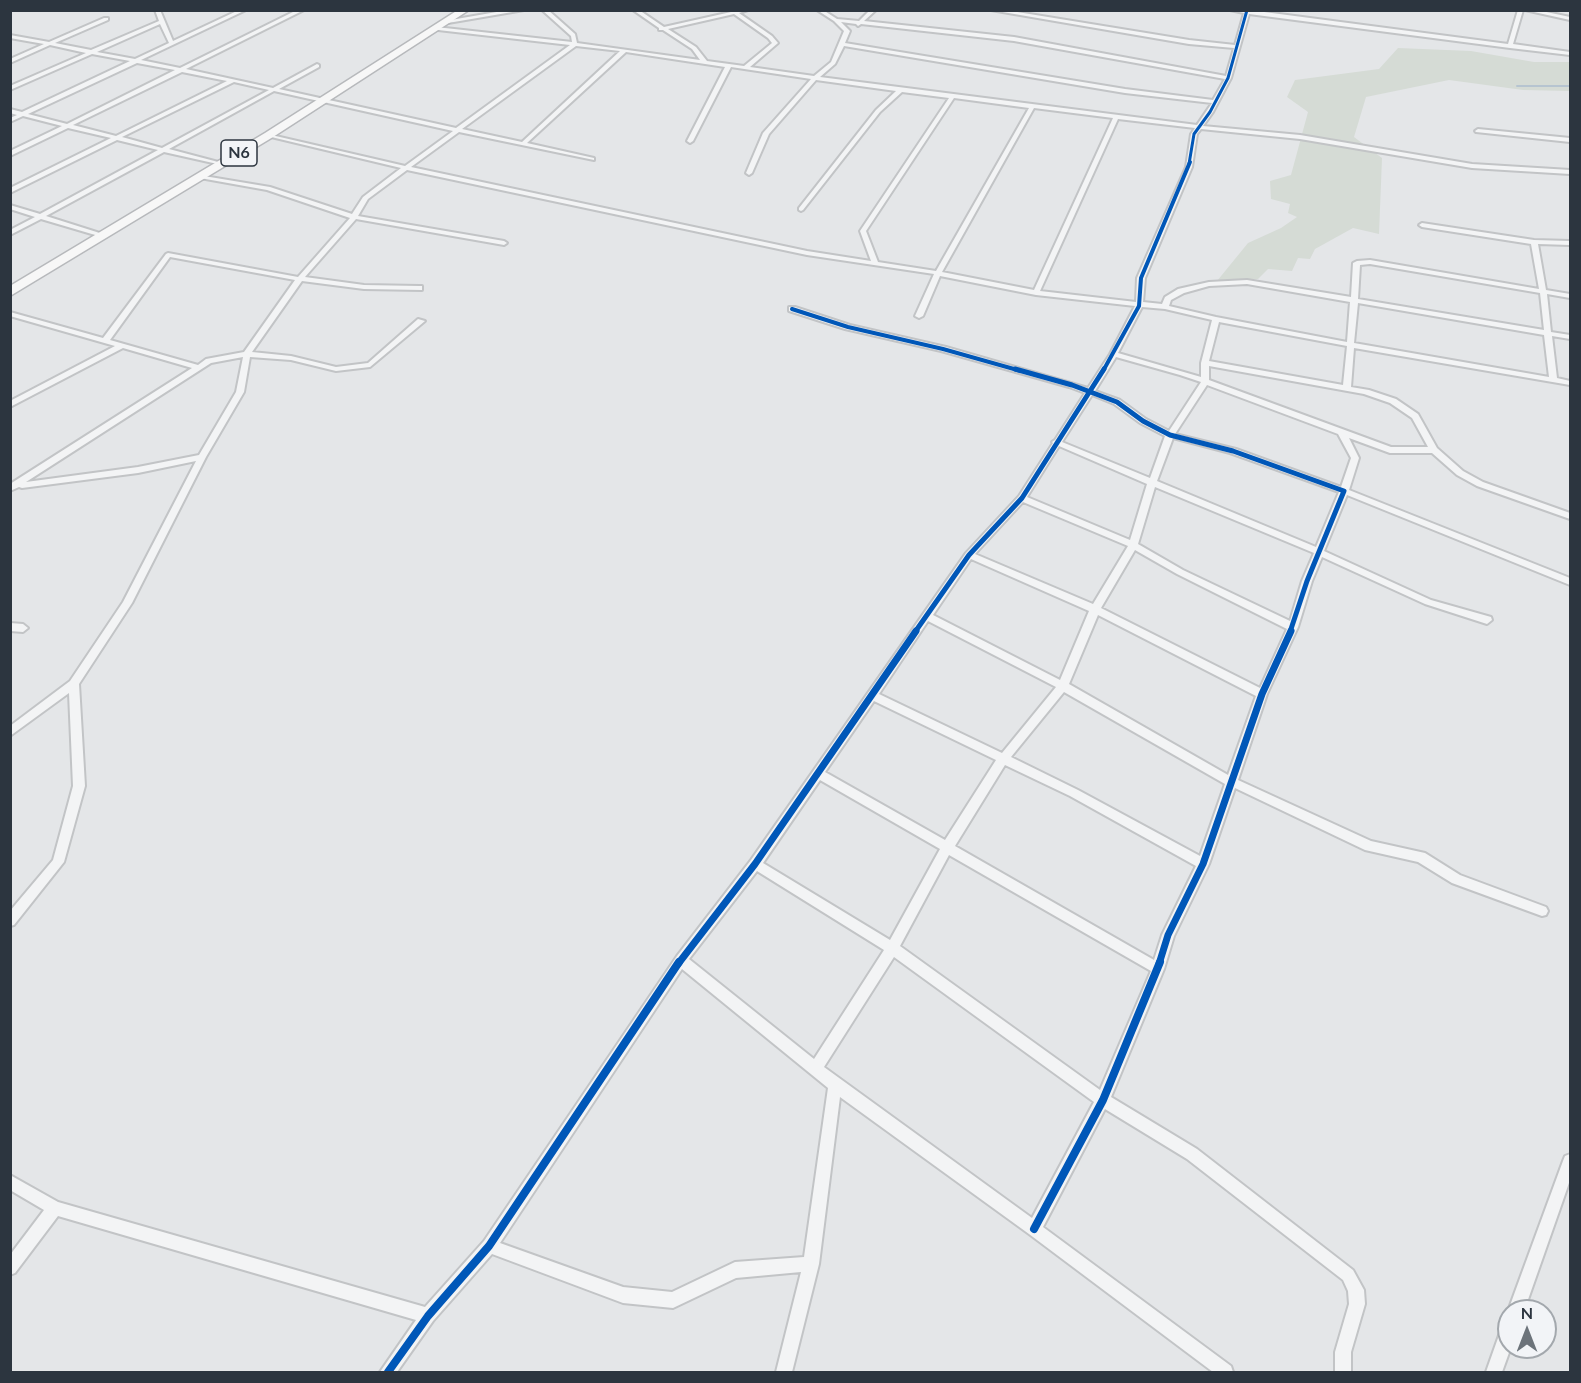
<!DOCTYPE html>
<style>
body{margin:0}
#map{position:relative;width:1581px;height:1383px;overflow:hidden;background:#e4e6e8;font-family:Lato,sans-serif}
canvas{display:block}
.frame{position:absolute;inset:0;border:12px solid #2c353f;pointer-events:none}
.north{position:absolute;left:1497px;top:1299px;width:60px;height:60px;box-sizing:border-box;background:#f2f4f7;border:2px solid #a3a8ad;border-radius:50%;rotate:0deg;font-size:16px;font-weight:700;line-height:24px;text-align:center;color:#2c353f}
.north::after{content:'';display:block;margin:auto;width:21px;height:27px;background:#6c737a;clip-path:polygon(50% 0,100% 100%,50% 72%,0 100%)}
</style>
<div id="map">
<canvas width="1581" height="1383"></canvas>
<div class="frame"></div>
<div class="north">N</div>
</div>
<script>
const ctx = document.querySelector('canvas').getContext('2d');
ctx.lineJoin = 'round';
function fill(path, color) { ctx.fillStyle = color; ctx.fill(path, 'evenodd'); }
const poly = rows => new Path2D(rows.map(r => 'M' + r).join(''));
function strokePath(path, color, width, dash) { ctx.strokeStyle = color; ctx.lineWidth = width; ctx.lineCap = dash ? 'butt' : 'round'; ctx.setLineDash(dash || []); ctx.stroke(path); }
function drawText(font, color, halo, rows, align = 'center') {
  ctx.font = font + ' Lato,sans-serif'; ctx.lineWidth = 4.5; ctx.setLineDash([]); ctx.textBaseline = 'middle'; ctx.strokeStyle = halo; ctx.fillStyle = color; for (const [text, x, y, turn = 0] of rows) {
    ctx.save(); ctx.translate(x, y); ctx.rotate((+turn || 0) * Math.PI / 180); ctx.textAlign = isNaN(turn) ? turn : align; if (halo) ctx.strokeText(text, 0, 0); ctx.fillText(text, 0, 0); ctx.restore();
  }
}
const green = poly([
 [1398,48,1471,51,1534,62,1570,62,1570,91,1523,90,1449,80,1366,97,1354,137,1382,158,1379,234,1353,228,1315,249,1310,259,1298,258,1292,271,1268,269,1258,279,1217,281,1248,243,1281,228,1297,217,1288,213,1290,204,1271,199,1270,181,1291,175,1308,112,1287,97,1295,80,1379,69]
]);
const stream = poly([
 [1517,86,1570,86]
]);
const street = poly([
 [155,10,160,10,173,41,239,10,246,10,141,60,180,68,297,10,304,10,186,69,273,88,317,64,319,65,319,67,279,89,456,128,570,45,438,30,436,27,572,42,571,36,542,10,548,10,575,34,577,43,700,60,692,49,663,30,659,30,659,28,633,10,639,10,664,27,731,12,730,10,748,10,739,13,772,36,778,43,750,67,814,76,831,62,844,31,834,21,817,10,823,10,837,19,859,21,870,10,876,10,864,21,1014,37,1226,76,1234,48,1189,44,991,10,1005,10,1189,40,1235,45,1244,13,1230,10,1249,10,1508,44,1518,10,1523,10,1513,44,1570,52,1570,55,1510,48,1249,14,1231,78,1213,112,1203,126,1300,135,1472,164,1570,170,1570,174,1472,168,1300,139,1201,129,1197,134,1192,167,1145,278,1143,302,1162,304,1165,297,1178,289,1209,282,1247,280,1351,297,1353,263,1357,261,1370,260,1539,289,1531,244,1422,227,1419,225,1422,223,1534,240,1570,241,1570,245,1538,244,1546,290,1570,294,1570,298,1547,294,1551,332,1570,335,1570,339,1552,336,1557,378,1570,381,1570,385,1354,348,1351,387,1369,390,1396,399,1418,414,1437,448,1463,471,1483,482,1570,513,1570,519,1477,486,1457,475,1432,453,1390,453,1349,438,1359,458,1349,490,1570,578,1570,585,1347,495,1324,551,1431,600,1491,617,1492,620,1487,624,1425,604,1322,557,1312,581,1298,627,1267,694,1238,780,1371,841,1425,853,1460,875,1546,907,1548,911,1546,915,1542,916,1452,883,1418,862,1365,850,1235,788,1209,864,1174,936,1164,969,1111,1097,1197,1149,1353,1270,1364,1290,1365,1304,1351,1352,1351,1372,1335,1372,1335,1352,1349,1304,1348,1291,1343,1280,1187,1159,1105,1109,1043,1227,1231,1366,1233,1372,1213,1372,1029,1234,840,1097,819,1264,792,1372,776,1372,801,1272,736,1278,673,1308,623,1303,492,1254,433,1321,397,1372,380,1372,416,1320,58,1216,15,1273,10,1275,10,1255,44,1210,10,1190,10,1175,58,1202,425,1307,484,1241,677,956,751,860,966,553,1019,496,1053,443,1052,442,1055,440,1085,393,1069,387,941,351,845,329,789,311,789,307,795,307,850,325,946,347,1088,388,1110,354,1135,306,1036,295,940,276,923,316,919,318,915,316,934,274,807,255,407,170,368,199,358,216,504,241,507,243,504,245,356,219,305,277,364,285,419,286,422,286,422,290,364,289,302,281,252,352,291,356,336,367,368,363,418,319,425,321,370,367,336,371,291,360,250,357,244,392,206,457,132,603,79,684,85,786,64,862,14,925,10,926,10,911,53,860,73,786,69,693,10,736,10,726,70,681,123,602,196,461,138,473,22,488,19,487,10,491,10,484,192,368,123,348,10,407,10,401,115,346,10,316,10,312,103,338,166,254,168,253,298,277,350,218,267,190,200,178,198,177,198,175,270,187,352,214,363,197,401,168,267,136,267,134,405,166,453,131,274,91,169,149,222,163,222,165,164,152,46,216,106,235,106,237,102,237,41,219,10,235,10,230,35,217,10,209,10,205,40,214,158,150,117,140,10,193,10,188,111,138,68,128,10,156,10,151,62,126,23,116,10,122,10,118,17,115,10,113,10,109,22,112,130,61,92,54,10,90,10,86,86,53,50,45,10,63,10,59,44,44,10,38,10,35,49,42,104,18,108,18,108,20,55,43,91,50,159,21,155,10],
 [734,14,768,38,772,43,744,66,707,61,696,47,668,29,734,14],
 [841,22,856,24,858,26,861,24,1014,41,1225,79,1213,100,1125,89,845,43,850,31,841,22],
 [160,24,169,43,135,59,97,52,160,24],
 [576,46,620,51,522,142,462,129,576,46],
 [844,46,1125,93,1212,103,1197,125,820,77,835,64,844,46],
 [626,52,725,67,687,141,690,143,693,141,731,67,811,79,763,133,746,173,749,175,752,173,769,134,816,80,896,91,876,110,799,208,799,210,801,211,803,210,880,112,902,92,949,98,860,231,871,261,807,251,411,167,459,132,594,160,594,158,527,143,626,52],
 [137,63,175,70,67,124,28,114,137,63],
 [182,72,227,81,116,136,73,125,182,72],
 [234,82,269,90,162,148,122,137,234,82],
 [954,98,1029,108,936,271,878,262,866,231,954,98],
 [1034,108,1113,118,1034,290,942,272,1034,108],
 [1118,119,1195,128,1191,134,1186,167,1137,278,1136,302,1040,291,1118,119],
 [170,257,295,280,244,352,206,359,198,365,110,340,170,257],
 [1370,264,1540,293,1544,330,1358,299,1360,265,1370,264],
 [1247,284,1350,302,1347,342,1216,317,1169,306,1171,300,1184,293,1209,286,1247,284],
 [1358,303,1544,335,1549,377,1354,343,1358,303],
 [1142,307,1165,309,1212,320,1201,363,1201,377,1118,353,1142,307],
 [1219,322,1347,346,1343,385,1209,361,1219,322],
 [243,357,236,392,199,455,138,467,26,482,211,363,243,357],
 [1116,357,1180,375,1201,382,1169,431,1146,419,1120,400,1095,391,1116,357],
 [1209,366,1364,394,1390,403,1412,418,1428,447,1391,447,1209,380,1209,366],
 [1207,385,1338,434,1351,458,1341,487,1236,449,1175,434,1207,385],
 [1092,395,1114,404,1140,423,1165,436,1150,478,1062,442,1092,395],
 [1173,438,1230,453,1339,492,1316,547,1157,481,1173,438],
 [1059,446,1147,484,1130,540,1027,497,1059,446],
 [1155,487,1314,553,1302,581,1290,621,1183,570,1138,544,1155,487],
 [1023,502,1128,546,1093,604,975,554,1023,502],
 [1135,550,1177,574,1287,629,1260,688,1101,608,1135,550],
 [971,559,1089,611,1060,680,933,615,971,559],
 [1098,615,1256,696,1228,775,1069,684,1098,615],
 [928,621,1056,687,1002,753,879,694,928,621],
 [1064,692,1225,784,1200,856,1078,790,1011,757,1064,692],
 [874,701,996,760,945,840,825,772,874,701],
 [1005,765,1070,796,1196,866,1162,935,1154,960,955,846,1005,765],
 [820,780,940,849,890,940,763,863,820,780],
 [949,855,1151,971,1100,1090,900,946,949,855],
 [757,871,884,950,814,1059,689,959,757,871],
 [894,957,1094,1102,1032,1218,824,1067,894,957],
 [682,969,828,1088,804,1257,735,1262,672,1292,623,1287,500,1243,682,969],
 [508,10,524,10,448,23,445,21,508,10],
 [1525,10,1537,10,1570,17,1570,20,1525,10],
 [1478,129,1570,138,1570,142,1476,132,1475,131,1478,129],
 [10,623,23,624,28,628,23,632,10,631,10,623],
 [1570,1154,1570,1180,1524,1311,1509,1311,1509,1313,1508,1311,1563,1161,1565,1156,1570,1154],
 [1509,1322,1509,1347,1511,1347,1502,1372,1486,1372,1503,1324,1509,1322]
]);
const highway = poly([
 [458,10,469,10,273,137,10,296,10,286,265,133,458,10]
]);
const cyclewayFar4 = poly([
 [1189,164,1194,134,1210,112,1228,78,1247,10]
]);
const cyclewayFar3 = poly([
 [792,309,848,327,943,349,1021,371],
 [1103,371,1139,306,1141,278,1190,162]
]);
const cyclewayFar2 = poly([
 [1015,369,1072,385,1117,402,1143,421,1170,435,1233,451,1344,491,1307,581,1290,632],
 [915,632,969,555,1022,498,1104,369]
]);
const cyclewayFar1 = poly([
 [678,964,755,864,916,631],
 [1159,964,1168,935,1203,864,1262,694,1291,631]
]);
const cycleway = poly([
 [1034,1229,1103,1100,1160,962],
 [388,1372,428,1316,489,1246,679,962]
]);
const shields = [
 [239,153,36]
];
const shieldNames = [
 ["N6",239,153]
];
fill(green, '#d5dbd5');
strokePath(stream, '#b6c4d0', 2);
strokePath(street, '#c2c4c6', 4);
strokePath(highway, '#b7b9bc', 3);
fill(street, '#f3f4f5');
fill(highway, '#f7f7f7');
strokePath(cyclewayFar4, '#0057b8', 3);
strokePath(cyclewayFar3, '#0057b8', 4);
strokePath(cyclewayFar2, '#0057b8', 5);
strokePath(cyclewayFar1, '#0057b8', 7);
strokePath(cycleway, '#0057b8', 8);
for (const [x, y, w] of shields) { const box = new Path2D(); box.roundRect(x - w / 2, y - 13, w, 26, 4.5); ctx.fillStyle = '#f2f4f7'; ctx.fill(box); strokePath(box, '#2c353f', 1.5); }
drawText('bold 16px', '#2c353f', null, shieldNames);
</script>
